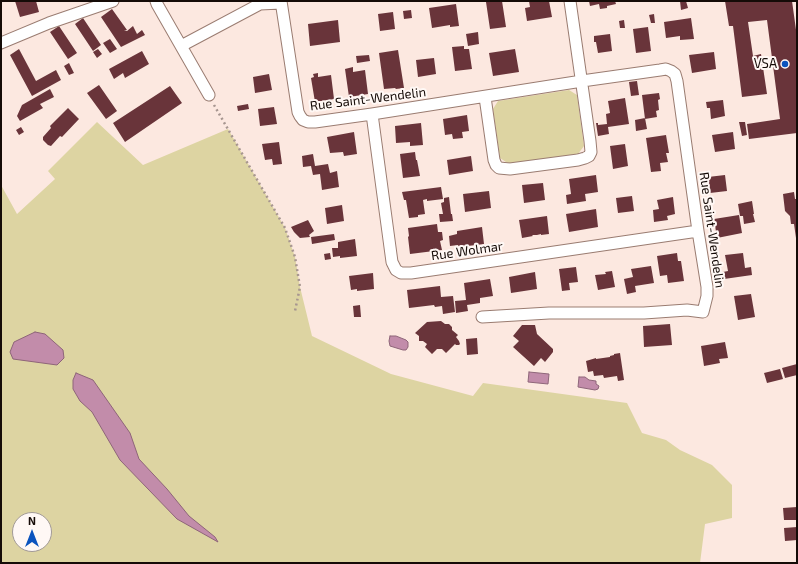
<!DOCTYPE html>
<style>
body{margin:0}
#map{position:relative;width:798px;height:564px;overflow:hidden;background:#fce8e0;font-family:"Exo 2",sans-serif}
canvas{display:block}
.frame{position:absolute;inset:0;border:2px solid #150b07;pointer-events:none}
.north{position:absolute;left:12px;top:512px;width:40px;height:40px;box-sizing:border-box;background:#fff8f5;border:1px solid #a19996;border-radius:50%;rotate:0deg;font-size:11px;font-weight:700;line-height:16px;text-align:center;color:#150b07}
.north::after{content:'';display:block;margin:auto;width:14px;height:18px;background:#0b54be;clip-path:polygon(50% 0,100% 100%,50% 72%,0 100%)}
</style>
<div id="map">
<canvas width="798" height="564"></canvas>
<div class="frame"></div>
<div class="north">N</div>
</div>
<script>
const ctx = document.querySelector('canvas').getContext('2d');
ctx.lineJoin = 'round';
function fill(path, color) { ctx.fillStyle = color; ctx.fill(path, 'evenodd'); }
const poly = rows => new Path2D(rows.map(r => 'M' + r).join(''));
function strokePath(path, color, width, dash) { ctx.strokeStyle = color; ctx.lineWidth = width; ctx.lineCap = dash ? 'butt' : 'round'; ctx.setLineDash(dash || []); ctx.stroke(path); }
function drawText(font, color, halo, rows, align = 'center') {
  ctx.font = font + ' "Exo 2",sans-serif'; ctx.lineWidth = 4; ctx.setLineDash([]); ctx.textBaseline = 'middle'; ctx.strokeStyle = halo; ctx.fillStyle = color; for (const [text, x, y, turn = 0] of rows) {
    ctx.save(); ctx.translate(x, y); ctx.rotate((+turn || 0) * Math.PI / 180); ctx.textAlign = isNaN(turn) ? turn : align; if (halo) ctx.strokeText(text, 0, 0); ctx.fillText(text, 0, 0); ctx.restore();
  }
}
const green = poly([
 [569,90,577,95,584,146,578,154,509,164,500,158,493,109,498,101],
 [97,122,143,165,228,129,285,228,295,257,300,287,312,336,391,374,473,396,483,383,627,403,642,433,666,440,680,450,712,465,732,485,732,518,705,524,700,563,1,563,1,185,17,214,55,179,48,171],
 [20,520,44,520,44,544,20,544]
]);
const water = poly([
 [35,332,45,334,63,350,64,358,57,365,13,359,10,352,14,342,35,332],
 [390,336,396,336,406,340,408,342,408,347,406,350,403,350,390,346,389,341,390,336],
 [529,372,549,374,548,384,528,382,529,372],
 [76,373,93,380,130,433,139,459,167,489,189,516,215,537,218,542,177,519,120,460,92,412,80,401,73,389,73,380,76,373],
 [579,377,585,377,589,380,596,381,596,384,599,386,598,389,595,390,578,387,579,377]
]);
const building = poly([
 [15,1,36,1,39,12,20,17],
 [494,1,502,1,506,27,490,29,486,2],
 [529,1,549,1,552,17,527,21,525,8,530,7],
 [589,1,615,1,616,4,607,6,607,8,600,9,599,4,590,6],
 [680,1,686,1,688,8,681,10],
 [725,1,792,1,797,37,797,133,749,139,747,124,780,119,767,20,748,22,753,56,761,54,767,94,742,97,733,26,729,26],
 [456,4,459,26,450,27,450,25,432,28,429,8],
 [112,9,127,30,124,31,127,31,133,26,137,34,142,30,145,35,121,47,101,17],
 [411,10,412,18,404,19,403,11],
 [393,12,395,29,380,31,378,14],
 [654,14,655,23,651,23,649,15],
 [83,18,101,45,93,51,75,24],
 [691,18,694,39,680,40,680,36,666,38,664,22],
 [338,20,340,42,310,46,308,24],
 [624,20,625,28,620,28,619,21],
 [59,26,77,53,68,59,50,32],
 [648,27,651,51,636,53,633,29],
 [478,32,479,44,468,46,466,34],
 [610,34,612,51,598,53,596,42,594,42,594,36],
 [110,39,117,49,110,53,103,43],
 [464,46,464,49,469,49,472,69,455,71,452,47],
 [19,49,36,81,56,70,61,80,32,96,10,55],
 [98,49,102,54,97,58,93,52],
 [515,49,519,72,493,76,489,53],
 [398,50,404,88,396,89,395,88,384,89,379,53],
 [142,51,149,64,125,78,123,73,114,79,109,69],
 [714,52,716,69,692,73,689,55],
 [369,55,370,61,357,63,356,56],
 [434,58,436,74,418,77,416,60],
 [69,63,74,73,69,75,64,66],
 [353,67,353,72,365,70,368,94,349,97,345,69],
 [318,73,318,77,331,75,334,99,315,102,311,78,314,77,313,74],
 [269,74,272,90,255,93,253,77],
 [637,81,639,95,631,96,629,82],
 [99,85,117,111,106,119,87,93],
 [170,86,182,103,125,142,113,123],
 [50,89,54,97,40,104,43,108,20,121,17,116,22,105],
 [659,93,660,99,658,100,659,110,656,111,657,117,645,119,642,95],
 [625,98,629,124,608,127,609,134,598,136,596,123,598,123,598,125,607,124,606,114,610,113,608,101],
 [723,100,725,116,711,119,710,108,707,108,706,102],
 [248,104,249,109,238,111,237,106],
 [274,107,277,124,260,126,258,109],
 [68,108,79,119,62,137,60,136,51,146,48,145,43,140,43,137,51,128,50,126],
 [467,115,469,131,462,132,463,138,453,139,452,134,445,135,443,119],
 [645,118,647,129,636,131,635,120],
 [739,122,745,122,747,135,742,136],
 [421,123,423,145,410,146,410,142,396,143,395,126],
 [21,127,24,132,19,135,16,130],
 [354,132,357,154,344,156,343,152,330,153,327,137],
 [733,132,735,149,715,152,712,135],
 [666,135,669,153,666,153,668,162,660,163,661,171,651,172,646,138],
 [279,142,282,164,273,165,272,159,265,160,262,144],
 [625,144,628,166,613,169,610,146],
 [415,152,416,160,417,160,420,176,403,178,400,154],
 [313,154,315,166,328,164,330,173,337,171,339,187,322,190,320,174,313,175,311,166,303,167,302,156],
 [471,156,473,171,449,175,447,160],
 [596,175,598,192,585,194,586,201,567,204,566,195,571,194,569,179],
 [725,175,727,191,710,193,708,177],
 [543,183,545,200,524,203,522,185],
 [441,187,443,199,427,201,427,199,423,200,425,214,418,215,418,217,409,218,406,200,404,200,402,192],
 [489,191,491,208,465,212,463,194],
 [794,192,795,199,797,199,797,238,796,238,794,224,791,224,790,216,785,211,783,194],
 [632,196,634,211,618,213,616,198],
 [449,197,451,214,452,214,453,221,440,222,439,214,443,214,441,203,444,202,444,198],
 [673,197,675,214,667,216,668,220,654,222,653,210,659,209,657,200],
 [752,201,754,214,753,214,755,222,744,224,743,216,740,216,738,204],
 [342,205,344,221,327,224,325,208],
 [596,209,598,227,569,232,566,214],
 [739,215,742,233,717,238,714,219],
 [547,216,549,234,541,235,541,234,537,235,532,235,533,236,522,238,519,220],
 [308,220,314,231,309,235,310,237,300,238,294,232,291,227],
 [437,224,438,232,442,232,443,240,440,241,442,250,410,254,408,237,409,236,408,228],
 [482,227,484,244,459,247,458,245,450,246,449,236,457,234,457,231],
 [334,234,335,240,312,244,311,237],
 [355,239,357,256,340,258,340,256,333,257,332,248,338,248,338,242],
 [330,253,331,259,325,260,324,254],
 [677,253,678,261,681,261,684,281,668,283,667,275,660,276,657,256],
 [743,253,745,268,751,267,752,275,724,279,723,272,728,271,725,255],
 [651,266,654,283,635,286,636,292,627,294,624,279,633,277,631,269],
 [576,267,578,282,569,283,570,290,562,291,559,269],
 [612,271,615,287,598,290,595,275,606,274,605,272],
 [535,272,537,289,511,293,509,277],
 [373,273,374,289,357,291,357,289,351,290,349,276],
 [490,279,493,296,480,298,480,303,467,305,468,311,456,313,455,301,466,300,464,283],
 [440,286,441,297,453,296,455,312,443,314,442,306,435,307,434,305,409,308,407,290],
 [751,294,755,317,738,320,734,296],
 [360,305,361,317,354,317,353,306],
 [441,321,445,324,449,324,452,327,452,330,458,335,456,337,459,341,460,344,459,345,456,345,455,344,446,353,442,349,437,349,432,354,425,347,427,344,423,341,419,341,419,336,415,333,427,322],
 [670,324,672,345,644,347,643,326],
 [522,325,535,325,537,334,553,349,553,352,545,362,541,358,534,366,513,347,519,341,513,336],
 [477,338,478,354,467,355,466,339],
 [725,342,728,358,719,359,720,363,704,366,701,346],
 [620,353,624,380,618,381,617,376,604,378,603,375,594,376,593,371,588,372,586,361,596,358,596,359,610,357,610,356,614,355,614,354],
 [797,364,797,375,785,378,782,368],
 [780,369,783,379,767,383,764,373],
 [797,507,797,520,784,520,783,508],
 [797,527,797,540,785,541,784,528]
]);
const path = poly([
 [214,105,285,228,295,257,300,287,295,311]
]);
const minor = poly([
 [156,1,157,4,209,95],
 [281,1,298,112,300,116,303,120,308,122,315,122,372,114,582,81,660,70,666,69,671,71,675,74,677,81,698,231,707,287,707,296,703,312,687,310,644,313,549,313,482,317],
 [1,43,49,23,113,1],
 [181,46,260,4,281,3],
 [485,97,494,160,496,165,499,168,510,169,578,160,585,158,589,156,591,152,590,141,570,1],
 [372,114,392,262,396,270,401,273,411,273,698,231]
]);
const markers = [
 [785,64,4,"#0b54be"]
];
const poiNames = [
 ["VSA",777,64]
];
const streetNames = [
 ["Rue Saint-Wendelin",368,99,-7],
 ["Rue Saint-Wendelin",712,230,82],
 ["Rue Wolmar",467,251,-8]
];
fill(green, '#ddd4a2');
fill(water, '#c28caa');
strokePath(water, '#8e6579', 1);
fill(building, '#69343a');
strokePath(minor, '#9a7c71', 13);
strokePath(path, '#a79690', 2.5, [2, 3]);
strokePath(minor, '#fff', 11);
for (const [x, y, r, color] of markers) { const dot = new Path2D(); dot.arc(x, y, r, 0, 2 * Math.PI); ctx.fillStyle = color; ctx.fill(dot); strokePath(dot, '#fff8f5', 1.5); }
drawText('13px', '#150b07', '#fff8f5', poiNames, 'right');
drawText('13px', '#150b07', '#fff8f5', streetNames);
</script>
